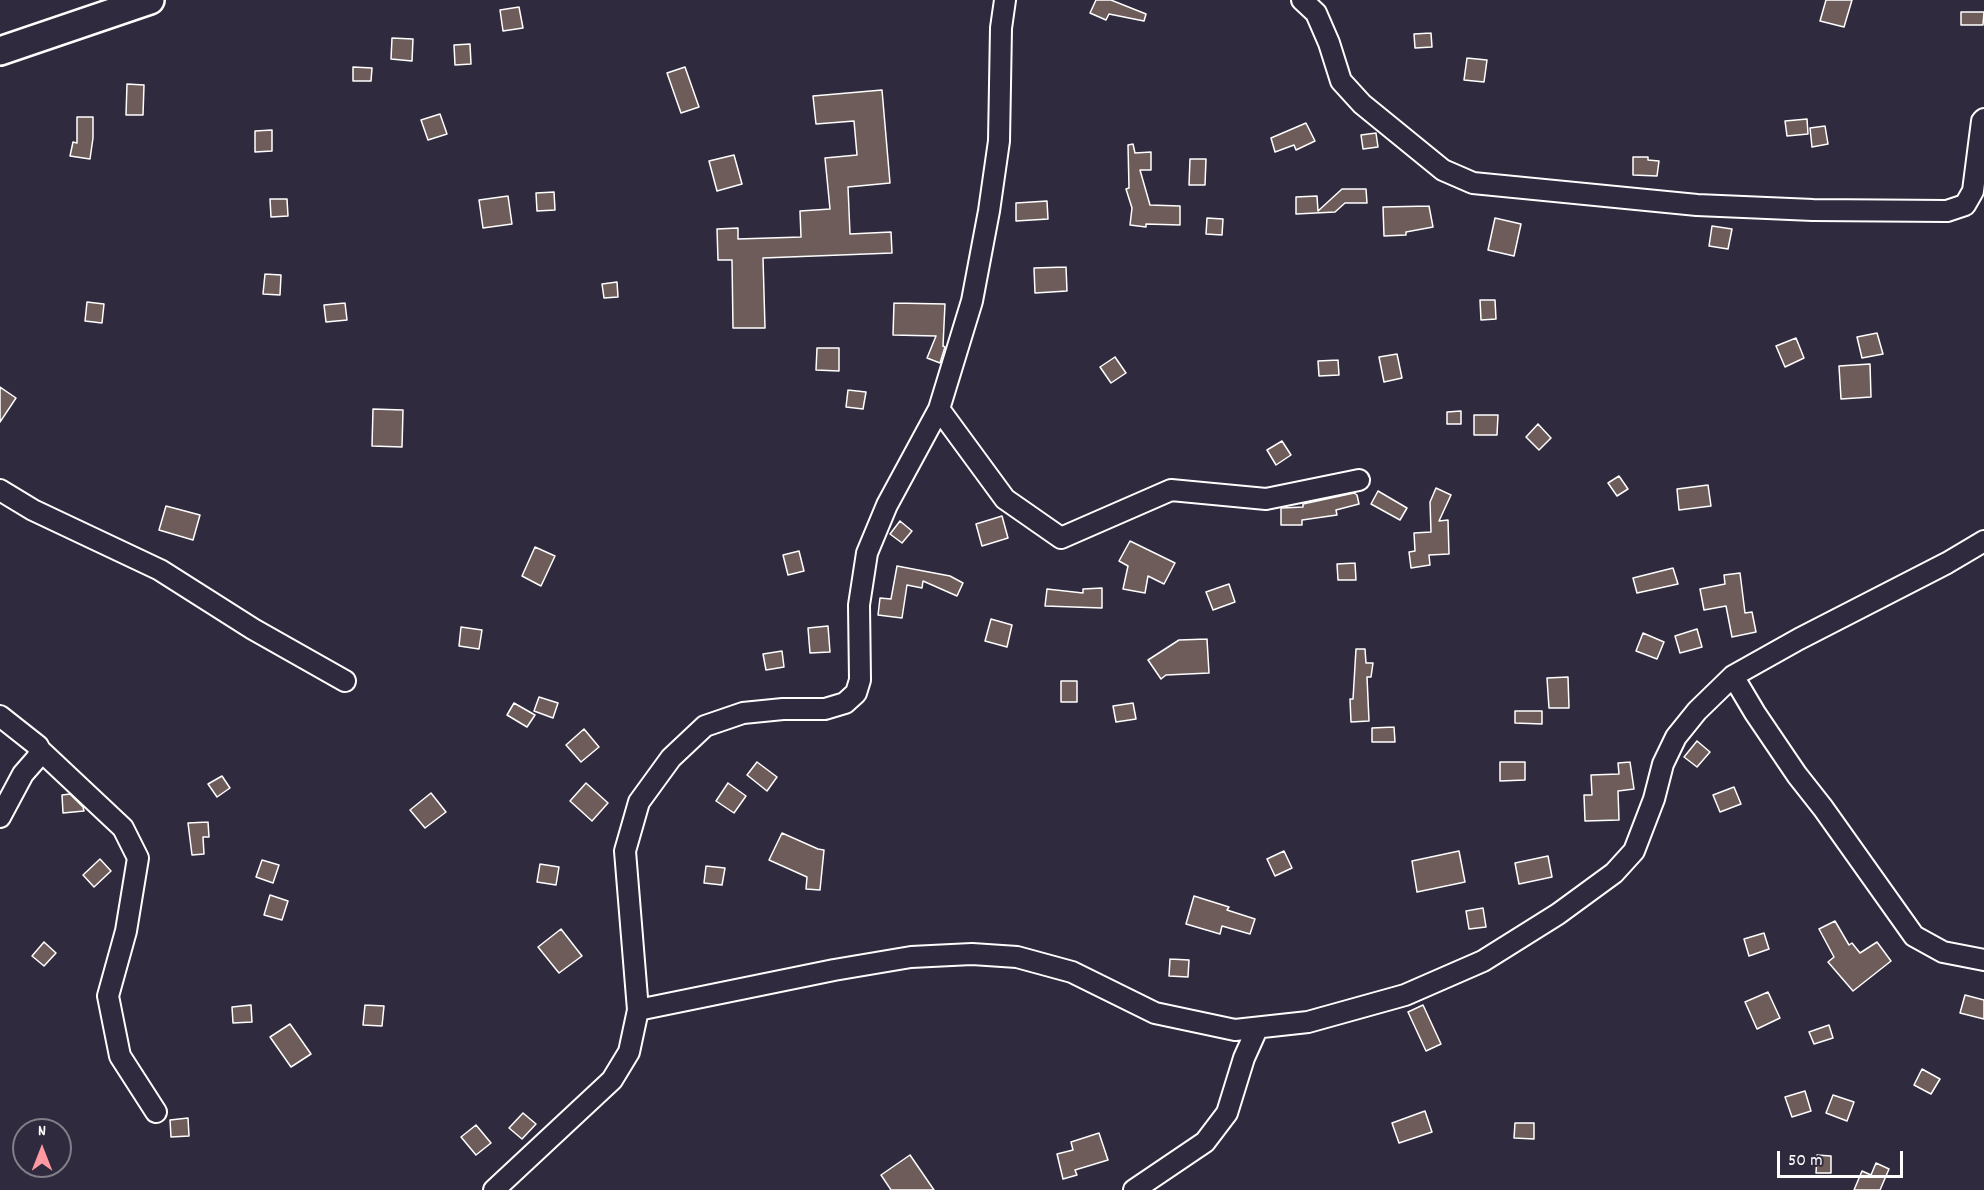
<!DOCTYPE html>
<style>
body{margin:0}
#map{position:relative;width:1984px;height:1190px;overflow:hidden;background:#2f2a3d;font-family:Dekko,sans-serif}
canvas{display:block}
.north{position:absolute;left:12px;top:1118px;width:60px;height:60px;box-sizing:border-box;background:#2f2a3d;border:2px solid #827f8b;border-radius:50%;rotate:0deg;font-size:16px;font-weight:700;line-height:24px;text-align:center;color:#fff}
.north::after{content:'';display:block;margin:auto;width:21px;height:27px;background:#ff9aa2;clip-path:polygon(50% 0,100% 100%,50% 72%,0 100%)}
.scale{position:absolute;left:1777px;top:1151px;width:126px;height:27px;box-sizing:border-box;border:3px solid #fff;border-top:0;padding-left:8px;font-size:18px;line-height:21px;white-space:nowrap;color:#fff;-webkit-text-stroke:4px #2f2a3d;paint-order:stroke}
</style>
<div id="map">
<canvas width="1984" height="1190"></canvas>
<div class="north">N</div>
<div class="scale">50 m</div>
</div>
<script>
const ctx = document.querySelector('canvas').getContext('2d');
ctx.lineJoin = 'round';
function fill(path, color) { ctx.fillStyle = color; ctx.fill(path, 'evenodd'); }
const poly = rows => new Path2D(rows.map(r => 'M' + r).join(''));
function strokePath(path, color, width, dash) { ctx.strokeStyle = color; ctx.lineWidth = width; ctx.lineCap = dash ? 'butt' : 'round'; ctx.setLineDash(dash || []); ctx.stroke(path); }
const building = poly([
 [1096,0,1111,0,1146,14,1144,21,1109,14,1106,20,1090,13,1096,0],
 [1826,0,1852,0,1844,27,1820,21,1826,0],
 [519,7,523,28,503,31,500,10,519,7],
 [1961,12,1984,12,1983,25,1961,25,1961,12],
 [1431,33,1432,47,1415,48,1414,34,1431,33],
 [392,38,413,39,412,61,391,59,392,38],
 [470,44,471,64,455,65,454,45,470,44],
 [1467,58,1487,60,1484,82,1464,80,1467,58],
 [353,67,372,68,371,81,353,81,353,67],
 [685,67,699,107,681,113,667,73,685,67],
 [127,84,144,85,143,115,126,115,127,84],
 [882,90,890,183,848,187,850,234,891,232,892,253,763,258,765,328,733,328,732,260,718,260,717,229,738,228,738,239,801,237,800,211,830,209,825,158,857,155,854,121,816,124,813,96,882,90],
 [440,114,447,134,428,140,421,120,440,114],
 [77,117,93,117,93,138,90,159,70,156,73,142,77,143,77,117],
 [1807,119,1808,134,1787,136,1785,121,1807,119],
 [1306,123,1315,141,1296,150,1294,145,1275,152,1271,138,1306,123],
 [1825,126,1828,144,1812,147,1810,128,1825,126],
 [272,130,272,151,255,152,255,131,272,130],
 [1376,133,1378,147,1363,149,1361,135,1376,133],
 [1133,144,1135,153,1151,152,1151,170,1140,170,1150,205,1180,206,1180,225,1146,224,1146,227,1130,225,1132,208,1126,189,1129,188,1128,145,1133,144],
 [734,155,742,184,717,191,709,161,734,155],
 [1633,157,1648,157,1648,160,1659,161,1657,176,1633,175,1633,157],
 [1190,159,1206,159,1205,185,1189,185,1190,159],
 [1342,189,1366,189,1367,203,1345,203,1335,212,1296,214,1296,197,1317,196,1318,211,1342,189],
 [554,192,555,210,537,211,536,193,554,192],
 [508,196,512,224,483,228,479,200,508,196],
 [270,199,287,199,288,216,271,217,270,199],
 [1047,201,1048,219,1016,221,1016,203,1047,201],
 [1429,206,1433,227,1406,232,1406,235,1384,236,1383,207,1429,206],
 [1207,218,1223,219,1222,235,1206,234,1207,218],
 [1495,218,1521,224,1514,256,1488,250,1495,218],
 [1712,226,1732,229,1728,249,1709,246,1712,226],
 [1066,267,1067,291,1035,293,1034,268,1066,267],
 [265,274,281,275,280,295,263,294,265,274],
 [617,282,618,297,604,298,602,284,617,282],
 [1480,300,1495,300,1496,319,1481,320,1480,300],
 [87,302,104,304,102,323,85,321,87,302],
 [345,303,347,320,326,322,324,305,345,303],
 [894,303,945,304,943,346,945,347,940,363,927,358,936,336,893,335,894,303],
 [1877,333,1883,354,1862,358,1857,337,1877,333],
 [1796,338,1804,358,1785,367,1776,346,1796,338],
 [817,348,839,348,839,371,816,370,817,348],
 [1397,354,1402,378,1384,382,1379,357,1397,354],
 [1115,357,1126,373,1111,383,1100,367,1115,357],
 [1338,360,1339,375,1319,376,1318,361,1338,360],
 [1870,364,1871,397,1841,399,1839,366,1870,364],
 [0,387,16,398,0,422,0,387],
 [848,390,866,392,863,409,846,407,848,390],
 [373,409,403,410,402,447,372,446,373,409],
 [1461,411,1461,424,1447,424,1447,412,1461,411],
 [1474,415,1498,415,1497,435,1474,435,1474,415],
 [1538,424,1551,438,1539,450,1526,437,1538,424],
 [1282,441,1291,455,1276,465,1267,450,1282,441],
 [1619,476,1628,489,1617,496,1608,483,1619,476],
 [1708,485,1711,506,1679,510,1677,489,1708,485],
 [1436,488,1451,495,1439,521,1448,520,1449,554,1429,555,1430,565,1411,568,1409,552,1415,551,1414,533,1431,532,1430,502,1436,488],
 [1378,491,1407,508,1400,520,1371,504,1378,491],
 [1354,493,1357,495,1359,504,1336,510,1337,515,1302,520,1302,525,1281,525,1281,508,1303,507,1303,504,1354,493],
 [166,506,200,515,193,540,159,530,166,506],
 [1002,516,1008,538,982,546,976,524,1002,516],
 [900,521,912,531,902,543,890,534,900,521],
 [1130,541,1175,563,1164,584,1148,576,1145,593,1123,589,1128,566,1119,561,1130,541],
 [535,547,555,556,541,586,522,576,535,547],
 [799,551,804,571,788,575,783,555,799,551],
 [1355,563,1356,580,1338,580,1337,564,1355,563],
 [897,566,950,576,963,583,957,596,923,581,922,588,907,585,902,618,878,615,880,598,891,599,897,566],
 [1673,568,1678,584,1637,593,1633,578,1673,568],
 [1740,573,1745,613,1752,612,1756,632,1732,637,1726,606,1704,610,1700,589,1725,584,1724,575,1740,573],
 [1229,584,1235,602,1213,610,1206,592,1229,584],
 [1102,588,1102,608,1045,606,1047,589,1083,593,1083,589,1102,588],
 [991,619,1012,625,1007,647,985,641,991,619],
 [828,626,830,652,810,653,808,628,828,626],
 [461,627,482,630,479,649,459,646,461,627],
 [1697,629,1702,647,1680,653,1675,636,1697,629],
 [1643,633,1664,642,1657,659,1636,651,1643,633],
 [1207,639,1209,673,1166,675,1161,679,1148,660,1179,640,1207,639],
 [1356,649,1365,649,1366,663,1373,663,1371,677,1367,677,1369,721,1351,722,1350,699,1353,699,1356,649],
 [782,651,784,667,766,670,763,654,782,651],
 [1568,677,1569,708,1549,708,1547,678,1568,677],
 [1061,681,1077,681,1077,702,1061,702,1061,681],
 [539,697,558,703,553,718,534,711,539,697],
 [514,703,535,715,527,727,507,715,514,703],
 [1133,703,1136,719,1116,722,1113,706,1133,703],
 [1515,711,1542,711,1542,724,1515,723,1515,711],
 [1394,727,1395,742,1372,742,1372,728,1394,727],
 [584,729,599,747,581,762,566,745,584,729],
 [1697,741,1710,752,1697,767,1684,757,1697,741],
 [757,762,777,777,767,791,747,775,757,762],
 [1500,762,1525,762,1525,780,1500,781,1500,762],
 [1630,762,1634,789,1618,791,1619,820,1585,821,1584,795,1592,795,1591,775,1619,774,1618,763,1630,762],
 [222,776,230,788,217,797,208,784,222,776],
 [586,783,608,803,592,821,570,801,586,783],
 [728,783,746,796,734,813,716,801,728,783],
 [1734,787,1741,804,1720,812,1713,795,1734,787],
 [431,793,446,812,425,828,410,810,431,793],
 [70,794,83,807,84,811,63,813,62,795,70,794],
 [208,822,209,837,203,837,204,854,192,855,188,823,208,822],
 [782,833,818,849,824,850,820,890,806,889,807,877,769,860,782,833],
 [1284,851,1292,868,1275,876,1267,859,1284,851],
 [1459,851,1465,882,1417,892,1412,861,1459,851],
 [1548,856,1552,877,1519,884,1515,863,1548,856],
 [100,859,111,871,94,887,83,875,100,859],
 [262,860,279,865,273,883,256,877,262,860],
 [540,864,559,867,556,885,537,882,540,864],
 [706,866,725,868,722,885,704,883,706,866],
 [270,895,288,901,282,920,264,915,270,895],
 [1194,896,1229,907,1227,910,1255,919,1250,934,1222,926,1220,934,1186,924,1194,896],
 [1483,908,1486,927,1469,929,1466,911,1483,908],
 [1835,921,1849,945,1852,943,1860,953,1877,942,1891,961,1853,991,1828,962,1834,957,1819,929,1835,921],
 [561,929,582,956,559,973,538,947,561,929],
 [1764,933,1769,949,1749,956,1744,939,1764,933],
 [44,942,56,953,44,966,32,956,44,942],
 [1170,959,1189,960,1188,977,1169,976,1170,959],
 [1768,992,1780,1018,1757,1029,1745,1002,1768,992],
 [1965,995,1984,1000,1984,1019,1960,1013,1965,995],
 [251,1005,252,1022,233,1023,232,1007,251,1005],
 [365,1005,384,1006,382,1026,363,1025,365,1005],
 [1423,1005,1441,1044,1426,1051,1408,1012,1423,1005],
 [290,1024,311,1054,291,1067,270,1037,290,1024],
 [1829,1025,1833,1038,1814,1044,1809,1032,1829,1025],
 [1922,1069,1940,1079,1931,1094,1914,1085,1922,1069],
 [1805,1091,1811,1111,1792,1117,1785,1097,1805,1091],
 [1833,1095,1854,1102,1847,1121,1826,1113,1833,1095],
 [1425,1111,1432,1132,1399,1143,1392,1123,1425,1111],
 [523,1113,536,1124,522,1139,509,1128,523,1113],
 [188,1118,189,1136,171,1137,170,1120,188,1118],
 [1515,1123,1534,1123,1534,1139,1514,1138,1515,1123],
 [476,1125,491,1143,476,1155,461,1137,476,1125],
 [1099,1133,1108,1160,1075,1170,1077,1175,1063,1179,1057,1154,1073,1150,1071,1142,1099,1133],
 [910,1155,934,1190,891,1190,881,1175,910,1155],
 [1817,1155,1831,1156,1831,1173,1816,1173,1817,1155],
 [1876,1163,1889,1169,1880,1190,1854,1190,1862,1171,1871,1175,1876,1163]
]);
const minor = poly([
 [1302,0,1316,13,1329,43,1341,81,1362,104,1443,170,1473,183,1697,205,1813,210,1947,211,1965,205,1973,191,1982,121,1984,119],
 [939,409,1005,499,1061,538,1171,490,1266,499,1359,480],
 [0,490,33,510,160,570,253,629,345,681],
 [1733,676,1755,713,1797,775,1823,808,1914,936,1943,952,1984,960],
 [0,716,38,746,40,750,37,758,23,774,0,817],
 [40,750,123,828,138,858,126,931,108,996,120,1056,156,1112],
 [638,1010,834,970,911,957,972,954,1017,957,1072,972,1155,1013,1235,1030,1308,1022,1405,995,1483,961,1558,914,1614,873,1634,851,1654,799,1663,764,1676,737,1697,711,1733,676,1799,639,1947,563,1984,541],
 [494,1190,612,1080,629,1052,638,1010,625,851,639,802,671,758,705,726,743,713,783,709,825,709,845,703,856,693,860,680,859,605,867,553,887,505,939,409,972,301,989,211,999,141,1001,28,1005,0],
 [1134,1190,1205,1142,1227,1113,1244,1058,1257,1029]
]);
const secondary = poly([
 [0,51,150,0]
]);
fill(building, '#6d5c5a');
strokePath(building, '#fff', 1.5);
strokePath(minor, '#fff', 24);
strokePath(secondary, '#fff', 32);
strokePath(minor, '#2f2a3d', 20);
strokePath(secondary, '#2f2a3d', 27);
</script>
